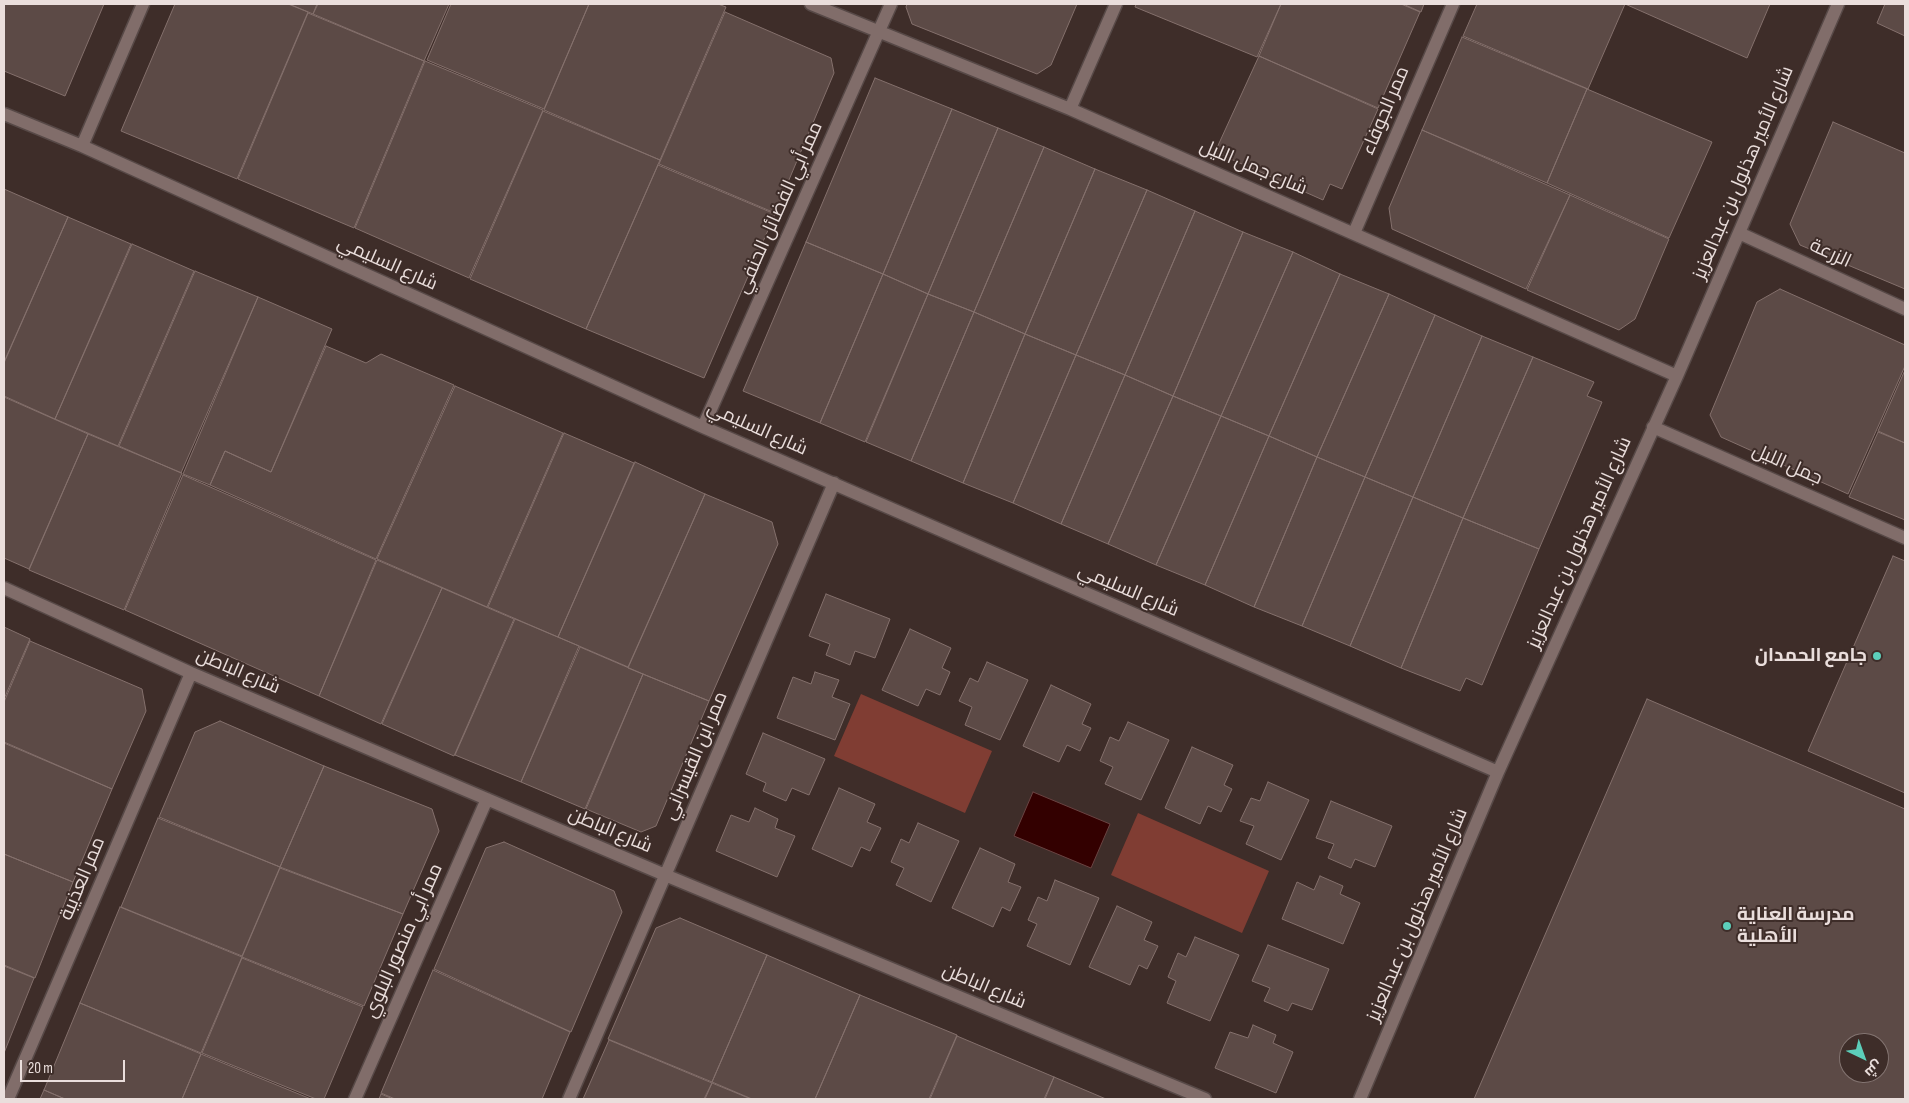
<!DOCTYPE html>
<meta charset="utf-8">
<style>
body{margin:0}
#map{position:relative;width:1909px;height:1103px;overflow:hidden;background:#3e2d29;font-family:"Sofia Sans Condensed",Cairo,sans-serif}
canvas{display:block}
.frame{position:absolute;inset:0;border:5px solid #eadedc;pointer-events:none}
.north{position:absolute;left:1839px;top:1033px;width:50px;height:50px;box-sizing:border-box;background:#3e2d29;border:1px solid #837471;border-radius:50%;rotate:138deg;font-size:14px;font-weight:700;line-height:20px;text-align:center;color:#eadedc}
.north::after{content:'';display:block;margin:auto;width:18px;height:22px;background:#5cceba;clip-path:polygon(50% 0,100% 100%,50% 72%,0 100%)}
.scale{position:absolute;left:20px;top:1060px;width:105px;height:22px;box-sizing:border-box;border:2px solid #eadedc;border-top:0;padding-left:6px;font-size:15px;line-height:18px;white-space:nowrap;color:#eadedc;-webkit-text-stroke:4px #3e2d29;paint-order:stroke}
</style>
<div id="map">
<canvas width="1909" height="1103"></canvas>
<div class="frame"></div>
<div class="north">ش</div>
<div class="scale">20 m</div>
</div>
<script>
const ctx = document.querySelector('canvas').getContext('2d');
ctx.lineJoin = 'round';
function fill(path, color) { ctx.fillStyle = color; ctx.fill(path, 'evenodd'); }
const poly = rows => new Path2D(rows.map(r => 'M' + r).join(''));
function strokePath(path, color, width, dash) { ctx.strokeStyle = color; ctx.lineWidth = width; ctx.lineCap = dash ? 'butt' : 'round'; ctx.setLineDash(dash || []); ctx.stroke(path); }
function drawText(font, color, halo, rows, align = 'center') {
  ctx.font = font + ' "Sofia Sans Condensed",Cairo,sans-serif'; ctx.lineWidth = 4; ctx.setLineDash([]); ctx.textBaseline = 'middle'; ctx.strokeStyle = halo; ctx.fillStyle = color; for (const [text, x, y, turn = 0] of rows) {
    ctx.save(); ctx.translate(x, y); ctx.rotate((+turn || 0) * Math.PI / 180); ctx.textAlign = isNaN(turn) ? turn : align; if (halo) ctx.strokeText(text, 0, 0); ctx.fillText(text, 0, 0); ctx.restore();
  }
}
const green = poly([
 [861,694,992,751,965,813,834,756],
 [1138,813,1269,871,1242,933,1111,875]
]);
const water = poly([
 [1033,792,1110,824,1091,868,1014,836,1033,792]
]);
const building = poly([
 [4,4,104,4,65,96,4,71,4,4],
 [175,4,288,4,308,12,237,179,121,131,175,4],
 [289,4,317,4,313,14,289,4],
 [318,4,449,4,424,61,313,14,318,4],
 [451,4,589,4,544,109,427,60,451,4],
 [589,4,718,4,726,7,660,160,544,110,589,4],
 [907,4,1077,4,1051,65,1037,74,912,24,906,7,907,4],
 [1136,4,1281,4,1257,57,1135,7,1136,4],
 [1281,4,1401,4,1420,12,1378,108,1259,56,1281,4],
 [1403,4,1424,4,1421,12,1403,4],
 [1477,4,1625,4,1588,89,1463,36,1477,4],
 [1625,4,1770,4,1747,58,1625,4],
 [1885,4,1905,4,1905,36,1877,23,1885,4],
 [725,12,831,58,834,73,775,213,659,164,725,12],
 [308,13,424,61,354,228,238,179,308,13],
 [1462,37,1587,89,1547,183,1422,130,1462,37],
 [1259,56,1378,109,1342,189,1330,184,1323,200,1215,152,1259,56],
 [425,61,543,110,469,278,355,228,425,61],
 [875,78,952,109,883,274,806,242,875,78],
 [1587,89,1712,142,1669,238,1547,183,1587,89],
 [952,109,998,128,928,294,883,274,952,109],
 [543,111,660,160,586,329,470,279,543,111],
 [1833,122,1905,153,1905,289,1800,245,1790,224,1833,122],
 [998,128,1044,147,974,312,928,294,998,128],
 [1422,130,1570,195,1526,289,1392,229,1389,208,1422,130],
 [1044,147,1095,169,1025,334,974,312,1044,147],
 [658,165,775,214,704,378,586,329,658,165],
 [1095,169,1147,190,1076,355,1025,334,1095,169],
 [4,189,68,217,4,362,4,189],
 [1147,190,1195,211,1125,375,1076,355,1147,190],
 [1570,195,1669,239,1635,319,1619,330,1527,290,1570,195],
 [1195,211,1243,232,1173,396,1125,375,1195,211],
 [68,217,131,244,55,419,4,396,4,363,68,217],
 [1243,232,1293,252,1221,416,1173,396,1243,232],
 [806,242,883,274,820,423,743,391,806,242],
 [132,244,194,271,118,446,55,419,132,244],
 [1293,252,1340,274,1269,436,1221,416,1293,252],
 [195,271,258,297,181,473,119,446,195,271],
 [883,274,928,294,865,442,820,423,883,274],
 [1340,274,1389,294,1317,457,1269,436,1340,274],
 [1780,289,1905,345,1905,366,1848,494,1721,437,1710,415,1757,302,1780,289],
 [928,294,974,312,911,461,866,442,928,294],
 [1389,294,1435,315,1365,477,1317,457,1389,294],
 [258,297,332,329,271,472,225,451,210,485,183,474,258,297],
 [974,312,1025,334,963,483,911,461,974,312],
 [1435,315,1482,336,1413,497,1365,477,1435,315],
 [1025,334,1076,355,1013,503,963,483,1025,334],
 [1482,336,1533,357,1463,518,1413,497,1482,336],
 [326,346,366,363,381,354,454,385,376,559,210,485,225,451,271,472,326,346],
 [1076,355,1125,375,1061,524,1013,503,1076,355],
 [1533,357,1594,382,1587,396,1602,402,1539,549,1463,518,1533,357],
 [1905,370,1905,443,1878,431,1905,370],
 [1125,375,1173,396,1108,544,1061,524,1125,375],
 [455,386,563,433,487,607,377,559,455,386],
 [1173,396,1221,416,1156,565,1108,544,1173,396],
 [4,397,88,434,29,569,4,558,4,397],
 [1221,416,1269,436,1205,585,1156,565,1221,416],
 [1878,432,1905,443,1905,520,1849,497,1878,432],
 [564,433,634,463,558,637,488,607,564,433],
 [88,434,182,473,124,610,29,570,88,434],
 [1269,436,1317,457,1254,607,1205,585,1269,436],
 [1317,457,1365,477,1302,626,1254,607,1317,457],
 [635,462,705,494,628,667,558,637,635,462],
 [183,475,376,560,319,696,125,610,183,475],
 [1365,477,1413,497,1350,646,1302,626,1365,477],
 [705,494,772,522,778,544,709,701,628,668,705,494],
 [1413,497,1463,518,1401,668,1350,646,1413,497],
 [1463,518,1539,549,1482,685,1466,678,1460,691,1401,668,1463,518],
 [1893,556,1905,561,1905,793,1808,751,1893,556],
 [377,560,442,588,381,724,319,696,377,560],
 [442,588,514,619,454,756,382,724,442,588],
 [826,594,890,619,875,658,855,651,850,665,826,655,830,644,809,636,826,594],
 [515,619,579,646,521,782,455,755,515,619],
 [4,627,30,639,4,699,4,627],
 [910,629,951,648,942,668,950,672,940,695,926,689,918,706,882,690,910,629],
 [30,641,142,689,146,711,112,789,4,742,4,702,30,641],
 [580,647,643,674,585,809,521,782,580,647],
 [987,662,1028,680,1000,740,965,725,972,707,959,701,970,678,978,682,987,662],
 [815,672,839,680,832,697,850,704,835,740,777,718,793,677,811,684,815,672],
 [643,674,709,701,656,826,641,832,586,809,643,674],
 [1051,685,1091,704,1082,724,1091,728,1080,751,1067,745,1059,762,1023,746,1051,685],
 [1647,699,1905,809,1905,1099,1474,1099,1647,699],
 [1849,1043,1879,1043,1879,1073,1849,1073,1849,1043],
 [220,721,324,766,280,867,159,817,195,732,220,721],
 [1128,722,1169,740,1141,800,1105,784,1113,767,1100,761,1110,737,1119,741,1128,722],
 [763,733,825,759,809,795,792,788,786,801,763,791,766,783,746,774,763,733],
 [4,743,112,789,73,882,4,854,4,743],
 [1192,747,1233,765,1224,785,1232,789,1221,812,1208,806,1200,824,1165,808,1192,747],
 [324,766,432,809,439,831,403,914,280,867,324,766],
 [1268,782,1309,800,1281,860,1246,844,1254,826,1240,821,1251,798,1260,801,1268,782],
 [839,788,875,804,867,822,881,828,870,851,861,847,852,867,812,849,839,788],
 [1331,801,1392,826,1375,867,1355,859,1351,868,1328,858,1334,844,1316,838,1331,801],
 [755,808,778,819,775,828,795,836,777,877,716,851,731,815,749,822,755,808],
 [158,818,280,867,242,956,121,907,158,818],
 [918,823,959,841,931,902,896,885,904,868,891,862,901,839,909,843,918,823],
 [504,842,614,891,622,912,571,1032,434,969,486,848,504,842],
 [980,848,1015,864,1008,882,1021,887,1010,911,1002,907,993,927,952,908,980,848],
 [4,854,73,882,35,978,4,965,4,854],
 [280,868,403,914,364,1006,242,957,280,868],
 [1320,876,1343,886,1340,894,1360,903,1343,944,1282,919,1297,882,1314,890,1320,876],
 [1055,880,1099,898,1070,965,1027,946,1037,924,1028,920,1038,897,1047,901,1055,880],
 [1117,906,1152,922,1144,940,1158,946,1147,969,1139,965,1130,985,1089,967,1117,906],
 [120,907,242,957,201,1053,80,1003,120,907],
 [680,918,767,955,712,1082,608,1039,656,928,680,918],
 [1195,937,1239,955,1210,1021,1167,1003,1176,981,1168,977,1178,953,1186,957,1195,937],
 [1268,945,1329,969,1312,1010,1292,1003,1288,1011,1264,1001,1270,988,1252,981,1268,945],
 [767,955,860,995,815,1099,752,1099,712,1082,767,955],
 [242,958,363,1007,324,1099,316,1099,202,1053,242,958],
 [4,966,34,978,4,1053,4,966],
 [433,970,570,1032,542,1099,395,1099,381,1093,433,970],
 [860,995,957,1035,929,1099,815,1099,860,995],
 [80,1003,201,1054,182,1099,65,1099,44,1090,80,1003],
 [1253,1025,1276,1035,1273,1043,1293,1052,1276,1093,1215,1068,1230,1032,1248,1038,1253,1025],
 [957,1036,1054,1077,1044,1099,930,1099,957,1036],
 [609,1040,712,1083,704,1099,583,1099,609,1040],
 [201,1054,311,1099,182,1099,201,1054],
 [1054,1077,1106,1099,1045,1099,1054,1077],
 [712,1083,751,1099,705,1099,712,1083],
 [44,1090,65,1099,40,1099,44,1090],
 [381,1094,393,1099,379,1099,381,1094]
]);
const minor = poly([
 [811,4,1070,109,1677,376],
 [1070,109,1116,4],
 [4,114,82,146,703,427,1498,772],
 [82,146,143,4],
 [1354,233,1453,4],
 [1739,233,1905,309],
 [703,427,891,4],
 [1653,427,1905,538],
 [4,588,191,673,665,875,1205,1099],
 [8,1099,191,673],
 [355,1099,487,799],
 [569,1099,834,483],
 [1360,1099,1498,772,1677,376,1838,4]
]);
const markers = [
 [1877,656,5,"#5cceba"],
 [1727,926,5,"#5cceba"]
];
const streetNames = [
 ["ممر الجوفاء",1386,111,-67],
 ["شارع جمل الليل",1253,168,23],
 ["شارع الأمير هذلول بن عبدالعزيز",1744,173,-67],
 ["ممر أبي الفضائل الحنفي",780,208,-66],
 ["الزرعة",1830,254,25],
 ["شارع السليمي",387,264,24],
 ["شارع السليمي",757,429,24],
 ["جمل الليل",1787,465,24],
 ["شارع الأمير هذلول بن عبدالعزيز",1580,543,-66],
 ["شارع السليمي",1128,591,23],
 ["شارع الباطن",238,672,23],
 ["ممر ابن القيسراني",696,756,-67],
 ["شارع الباطن",610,831,23],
 ["ممر العذيبة",83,879,-67],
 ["شارع الأمير هذلول بن عبدالعزيز",1418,915,-67],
 ["ممر أبي منصور البلوي",404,941,-66],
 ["شارع الباطن",984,987,23]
];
const poiNames = [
 ["جامع الحمدان",1867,656],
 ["مدرسة العناية",1737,915,"left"],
 ["الأهلية",1737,937,"left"]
];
fill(green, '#803d33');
fill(water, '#300');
strokePath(water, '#6a4342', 1);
fill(building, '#5c4a46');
strokePath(building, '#84706c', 1);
strokePath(minor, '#574947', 15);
strokePath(minor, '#816d6a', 12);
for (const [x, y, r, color] of markers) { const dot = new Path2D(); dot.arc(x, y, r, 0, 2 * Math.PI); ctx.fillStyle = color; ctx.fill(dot); strokePath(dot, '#3e2d29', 2); }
drawText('19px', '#eadedc', '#3e2d29', streetNames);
drawText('bold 19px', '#eadedc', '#3e2d29', poiNames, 'right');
</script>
